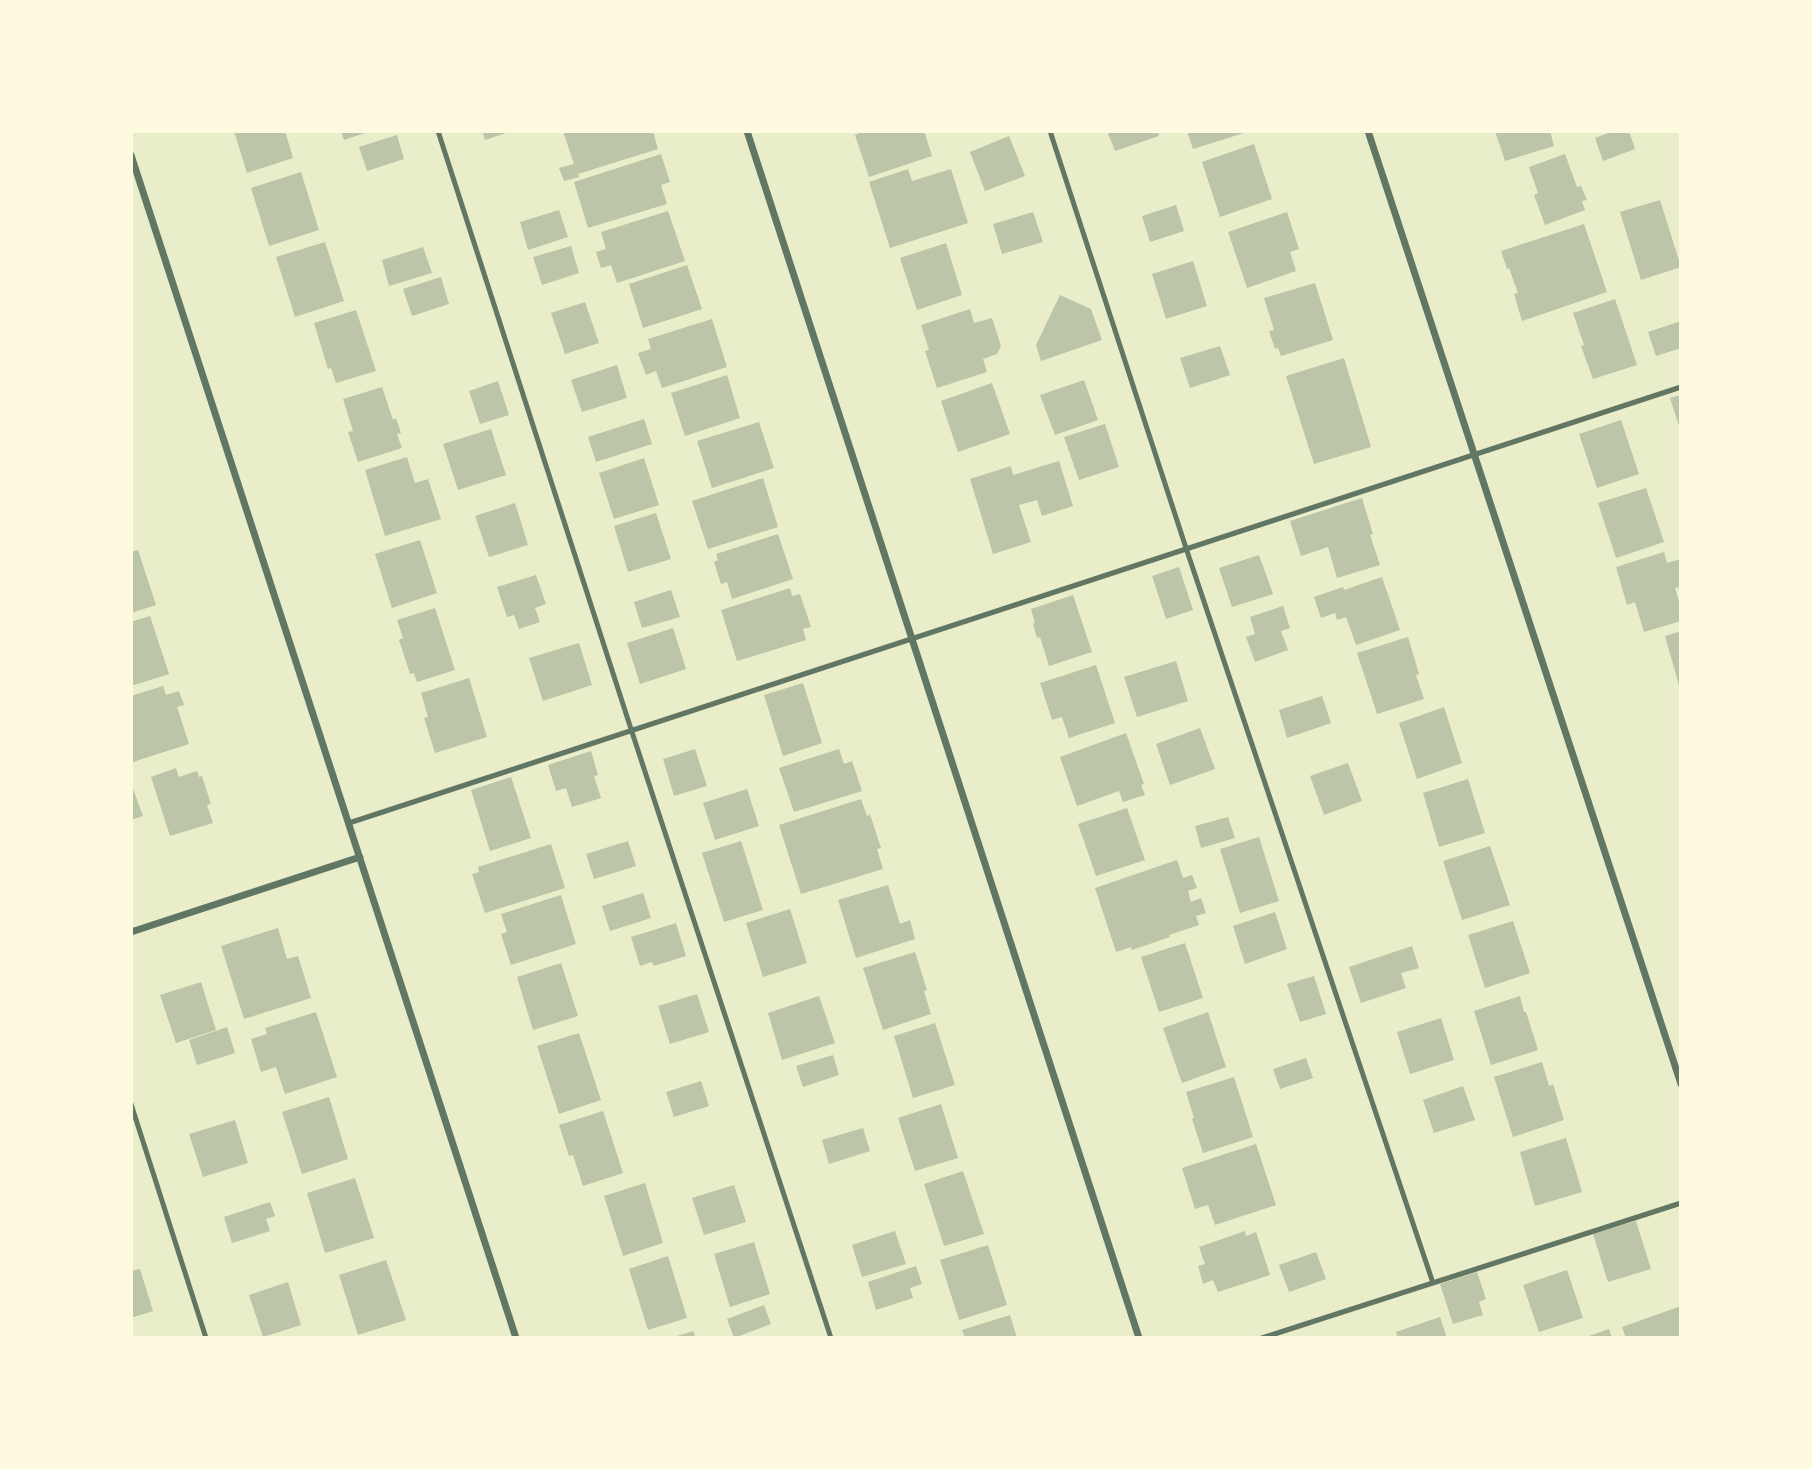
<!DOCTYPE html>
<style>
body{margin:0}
#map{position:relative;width:1812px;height:1469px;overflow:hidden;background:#e9edc9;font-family:"Open Sans",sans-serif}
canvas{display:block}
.frame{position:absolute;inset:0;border:133px solid #fefae0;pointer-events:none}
</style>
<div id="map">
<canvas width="1812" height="1469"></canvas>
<div class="frame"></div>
</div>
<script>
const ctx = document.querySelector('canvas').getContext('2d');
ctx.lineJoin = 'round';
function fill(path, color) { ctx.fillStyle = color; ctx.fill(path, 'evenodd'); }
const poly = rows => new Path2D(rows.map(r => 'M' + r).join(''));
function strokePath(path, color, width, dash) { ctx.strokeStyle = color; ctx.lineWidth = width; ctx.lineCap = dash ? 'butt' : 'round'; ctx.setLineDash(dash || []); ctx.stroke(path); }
const building = poly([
 [234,131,285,131,293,158,247,173],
 [341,131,368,131,368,132,344,140],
 [482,131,509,131,509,132,485,140],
 [563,131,653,131,658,149,578,174,579,177,564,181,559,168,574,164],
 [863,131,924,131,932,156,869,177,855,135],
 [1107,131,1158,131,1159,136,1115,151],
 [1187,131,1247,131,1247,132,1193,149],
 [1495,131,1550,131,1554,146,1505,161],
 [1614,131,1629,131,1635,149,1603,161,1595,138],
 [397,135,404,159,367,171,359,147],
 [1009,136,1025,176,985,191,970,152],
 [1254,144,1272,199,1220,217,1202,162],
 [661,154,670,182,661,185,667,204,588,228,574,182],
 [1565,154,1577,187,1581,186,1587,200,1582,201,1585,210,1545,225,1534,195,1538,193,1529,167],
 [908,169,912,181,951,169,968,223,890,248,869,182],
 [301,172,319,230,269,246,251,188],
 [1660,200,1681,267,1641,280,1620,212],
 [1176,205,1184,231,1150,242,1142,216],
 [559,210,568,237,528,250,520,222],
 [668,211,685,261,617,283,611,265,601,268,596,252,606,249,601,232],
 [1033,212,1043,242,1002,254,993,224],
 [1287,212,1299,249,1290,252,1296,271,1247,288,1228,232],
 [1584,224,1607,292,1522,321,1514,294,1518,293,1509,268,1507,269,1501,251],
 [325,242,344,301,295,317,276,257],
 [946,243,962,295,917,310,900,258],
 [571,246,579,273,542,285,533,257],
 [423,247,432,273,389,286,382,260],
 [1193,261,1207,306,1166,319,1152,274],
 [687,265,702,309,643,328,629,284],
 [441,277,449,304,412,316,403,289],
 [1315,283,1333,340,1281,356,1278,348,1275,349,1269,331,1274,330,1264,298],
 [1060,295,1091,309,1102,340,1041,361,1036,345],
 [1615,299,1637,365,1593,379,1581,346,1584,345,1573,313],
 [585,302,599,343,565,354,551,313],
 [970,309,974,323,992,318,1001,346,997,354,983,359,987,372,937,388,925,351,929,350,921,325],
 [356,310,376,371,336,383,331,368,328,369,314,323],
 [712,319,727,367,662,388,656,371,646,375,638,353,651,349,648,339],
 [1681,321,1681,348,1656,356,1648,332],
 [1220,346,1230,375,1190,388,1180,358],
 [1344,358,1371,447,1314,464,1286,376],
 [617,365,627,398,582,412,571,380],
 [727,375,740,418,685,436,671,393],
 [1084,380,1098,420,1055,435,1040,395],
 [498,381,509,415,480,424,469,391],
 [992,383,1010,434,958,452,941,401],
 [382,387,393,420,396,418,401,433,397,434,402,448,358,462,348,432,353,431,343,399],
 [1681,395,1681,429,1680,429,1670,398],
 [644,419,652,444,596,462,588,437],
 [1621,420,1639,474,1597,488,1579,434],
 [759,422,774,468,712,488,697,441],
 [1105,424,1119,467,1079,480,1064,437],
 [491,429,506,475,458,490,443,444],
 [407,457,415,483,428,479,441,519,385,536,365,470],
 [644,458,659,505,614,519,599,473],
 [1059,461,1073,506,1042,516,1037,500,1019,505,1031,542,993,554,970,479,1011,466,1013,475],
 [763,478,778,527,708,549,692,501],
 [1646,488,1664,542,1616,558,1598,503],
 [1362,498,1373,534,1370,535,1380,565,1337,578,1328,547,1301,556,1290,521],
 [515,503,528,545,489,557,475,516],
 [656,513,671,559,628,572,614,526],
 [778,534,793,579,732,599,727,582,721,584,714,562,718,560,716,554],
 [420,540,437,593,392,608,375,554],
 [138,550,156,605,131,613,131,552],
 [1664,552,1667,563,1681,559,1681,587,1675,588,1681,608,1681,621,1644,632,1635,602,1627,605,1616,567],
 [1259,555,1273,594,1232,607,1219,568],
 [1179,567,1193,610,1166,619,1152,576],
 [536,575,546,604,535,608,540,622,519,629,514,615,507,617,497,587],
 [1382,577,1400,630,1356,645,1346,617,1337,620,1335,613,1321,618,1314,597,1343,587,1344,590],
 [790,588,792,596,800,594,811,627,803,629,806,640,737,661,721,610],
 [671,590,680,617,642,628,634,602],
 [1073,595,1092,652,1049,666,1040,637,1037,638,1033,624,1035,623,1031,609],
 [1283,606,1290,628,1281,631,1288,650,1255,662,1246,637,1255,634,1250,617],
 [435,608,455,670,417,682,414,673,410,674,399,640,403,638,397,620],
 [150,616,169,674,131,686,131,622],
 [673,628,686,669,640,684,627,643],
 [1681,631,1681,689,1680,689,1665,636],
 [1408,637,1419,674,1416,675,1424,699,1377,714,1357,653],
 [579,643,592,685,543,701,529,658],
 [1176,661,1188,701,1137,717,1124,677],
 [1096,665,1115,723,1069,738,1062,717,1052,720,1040,683],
 [469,678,487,737,435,753,424,718,428,717,421,693],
 [803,683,822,743,783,756,764,695],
 [163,686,166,695,179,691,184,705,177,707,189,744,133,762,131,757,131,696],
 [1322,696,1331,723,1287,738,1279,710],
 [1444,707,1462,763,1417,779,1399,723],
 [1200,728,1215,769,1170,785,1156,744],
 [1126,733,1144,784,1141,785,1145,795,1123,802,1119,791,1077,806,1060,757],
 [695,749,707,786,674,796,663,759],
 [839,749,844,764,852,761,862,791,794,812,779,768],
 [591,751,598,775,594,776,601,798,572,807,566,788,556,791,548,765],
 [1348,763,1362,801,1324,815,1310,776],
 [176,768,179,777,197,771,199,777,202,776,211,804,207,805,213,823,170,836,151,777],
 [511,777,531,838,490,851,471,790],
 [1468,779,1485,833,1439,847,1423,793],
 [131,783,143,816,131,820],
 [747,789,759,826,715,840,703,803],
 [861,799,867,816,870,814,881,848,877,849,883,869,801,894,779,825],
 [1127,808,1145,860,1096,876,1078,824],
 [1228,817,1235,838,1201,848,1195,826],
 [1259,837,1279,901,1240,913,1220,849],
 [628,841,636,866,594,879,586,854],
 [741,841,763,910,724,922,702,853],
 [551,844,565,888,485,913,472,874,479,872,478,867],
 [1490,846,1510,905,1462,920,1443,861],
 [1177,860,1183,878,1192,875,1197,888,1188,891,1191,902,1201,898,1206,913,1196,916,1199,925,1169,935,1170,937,1132,950,1131,947,1116,952,1095,888],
 [888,885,900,924,910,920,915,939,856,958,838,900],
 [643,893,651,918,610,931,602,906],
 [561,895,576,944,511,965,501,934,507,932,501,914],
 [790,909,807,963,763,977,746,923],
 [1275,912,1287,949,1245,964,1233,926],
 [1513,921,1530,973,1485,988,1468,935],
 [676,923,686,956,654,966,652,962,640,966,631,937],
 [278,928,287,959,298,956,311,998,244,1019,221,946],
 [1185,943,1203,998,1159,1012,1141,957],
 [1412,946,1419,968,1401,973,1406,988,1361,1003,1349,967],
 [915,952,927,990,924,991,931,1014,883,1030,863,968],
 [561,963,578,1016,533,1030,517,977],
 [1314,976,1326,1014,1300,1022,1287,984],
 [201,982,216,1030,176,1043,160,995],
 [697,994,709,1032,670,1044,658,1006],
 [819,996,835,1043,782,1060,768,1013],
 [1520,996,1524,1012,1526,1012,1538,1050,1491,1065,1474,1011],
 [316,1012,337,1077,285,1094,276,1067,261,1072,251,1039,267,1034,265,1028],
 [1208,1012,1226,1067,1182,1083,1163,1028],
 [1441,1018,1454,1060,1410,1074,1397,1032],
 [935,1023,955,1085,913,1098,894,1036],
 [227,1027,235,1053,197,1065,189,1040],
 [579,1033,601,1100,559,1114,537,1046],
 [833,1055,839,1075,803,1087,796,1066],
 [1306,1058,1313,1078,1280,1089,1273,1069],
 [1542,1062,1549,1086,1553,1084,1564,1120,1513,1137,1494,1077],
 [1234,1077,1253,1137,1203,1153,1192,1119,1194,1118,1186,1092],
 [701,1081,709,1106,674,1117,666,1092],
 [1463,1086,1475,1120,1434,1133,1423,1100],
 [329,1097,348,1159,302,1174,282,1112],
 [941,1104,958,1158,915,1171,898,1118],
 [603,1111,623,1173,583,1186,573,1155,569,1156,559,1125],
 [235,1120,248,1163,203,1177,189,1134],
 [863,1128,870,1151,829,1164,822,1140],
 [1566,1138,1582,1192,1535,1206,1520,1152],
 [1256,1144,1276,1205,1215,1225,1208,1205,1195,1209,1182,1168],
 [963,1171,984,1234,944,1246,924,1184],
 [355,1178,374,1238,325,1253,307,1193],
 [645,1183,663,1243,623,1256,604,1196],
 [734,1185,746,1222,704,1235,692,1198],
 [270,1202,275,1216,266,1219,270,1231,232,1243,224,1217],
 [1636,1221,1651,1269,1608,1282,1593,1234],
 [895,1231,906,1264,862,1277,852,1245],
 [1245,1231,1246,1236,1256,1232,1270,1275,1218,1292,1213,1280,1203,1284,1198,1266,1205,1264,1199,1247],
 [754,1242,770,1294,730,1307,714,1254],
 [988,1245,1007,1305,959,1320,940,1260],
 [1316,1252,1326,1279,1289,1292,1279,1265],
 [668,1256,687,1318,648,1330,629,1269],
 [386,1260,406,1320,358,1335,339,1275],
 [916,1266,922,1284,910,1288,913,1298,876,1310,868,1282],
 [140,1269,153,1311,131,1318,131,1271],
 [1567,1270,1583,1318,1539,1332,1523,1285],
 [1477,1272,1486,1299,1479,1302,1483,1315,1453,1324,1440,1284],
 [288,1282,301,1325,263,1337,249,1295],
 [764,1305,771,1324,734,1338,727,1319],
 [1681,1306,1681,1338,1626,1338,1622,1327],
 [1010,1315,1017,1338,965,1338,962,1330],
 [1440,1317,1447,1338,1398,1338,1396,1332],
 [1609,1329,1612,1338,1586,1338,1586,1337],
 [693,1331,696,1338,674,1338,674,1337]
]);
const service = poly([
 [438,131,631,729,831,1338],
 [1050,131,1186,548,1433,1283],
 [349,823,1681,387],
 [131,1104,206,1338],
 [1262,1338,1681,1203]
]);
const minor = poly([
 [747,131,1139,1338],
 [1368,131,1681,1084],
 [131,155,516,1338],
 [131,932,360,857]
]);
fill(building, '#bcc5a7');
strokePath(service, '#617663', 5);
strokePath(minor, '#617663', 7);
</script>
